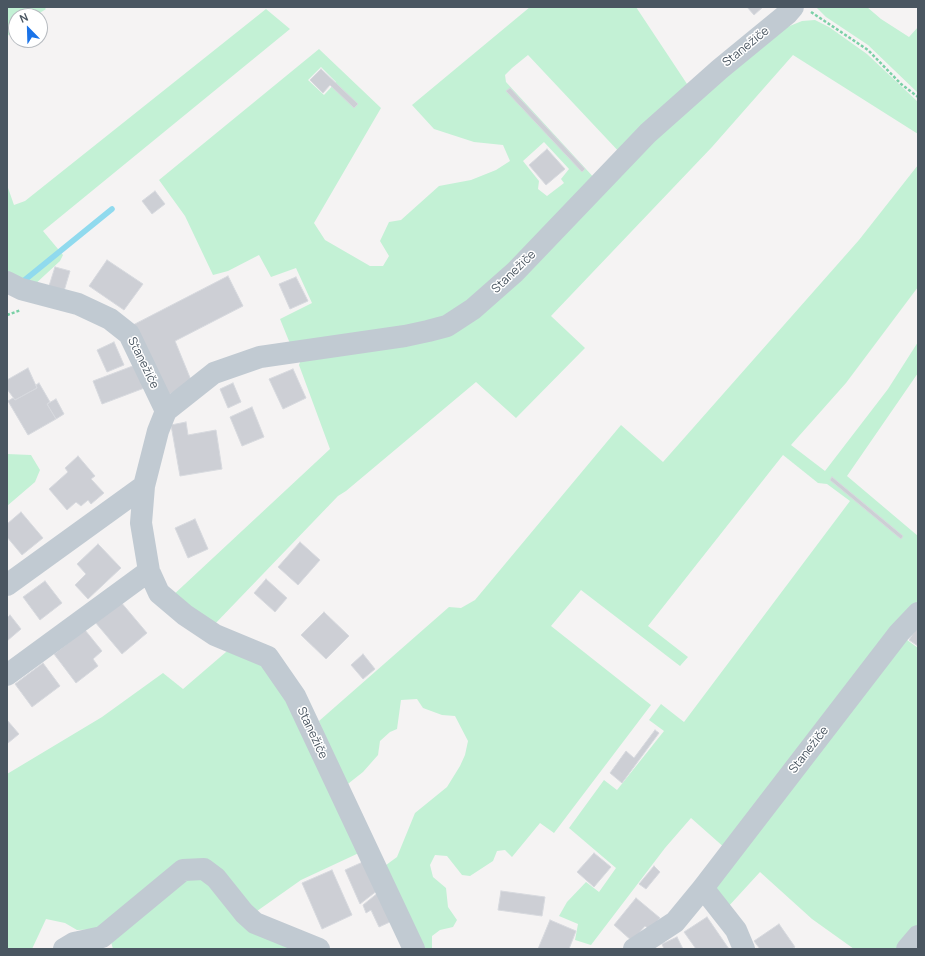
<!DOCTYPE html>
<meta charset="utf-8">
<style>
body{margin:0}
#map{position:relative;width:925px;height:956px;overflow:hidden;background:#f5f3f3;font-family:Manrope,sans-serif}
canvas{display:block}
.frame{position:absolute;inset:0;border:8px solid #4a5661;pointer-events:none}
.north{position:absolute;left:8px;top:8px;width:40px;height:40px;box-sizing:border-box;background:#fff;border:1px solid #b7bbc0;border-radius:50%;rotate:337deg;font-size:11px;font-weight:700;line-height:16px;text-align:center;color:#4a5661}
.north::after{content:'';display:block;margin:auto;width:14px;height:18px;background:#1a73e8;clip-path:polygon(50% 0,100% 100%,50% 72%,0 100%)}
</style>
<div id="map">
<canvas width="925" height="956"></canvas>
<div class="frame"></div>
<div class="north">N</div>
</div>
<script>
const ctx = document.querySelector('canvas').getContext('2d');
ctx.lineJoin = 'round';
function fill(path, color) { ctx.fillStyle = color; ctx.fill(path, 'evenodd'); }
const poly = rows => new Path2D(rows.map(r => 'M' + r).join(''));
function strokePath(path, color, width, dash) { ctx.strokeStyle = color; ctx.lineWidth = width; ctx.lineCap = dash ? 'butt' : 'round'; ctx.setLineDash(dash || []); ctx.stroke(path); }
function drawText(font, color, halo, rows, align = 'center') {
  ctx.font = font + ' Manrope,sans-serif'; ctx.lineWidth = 3; ctx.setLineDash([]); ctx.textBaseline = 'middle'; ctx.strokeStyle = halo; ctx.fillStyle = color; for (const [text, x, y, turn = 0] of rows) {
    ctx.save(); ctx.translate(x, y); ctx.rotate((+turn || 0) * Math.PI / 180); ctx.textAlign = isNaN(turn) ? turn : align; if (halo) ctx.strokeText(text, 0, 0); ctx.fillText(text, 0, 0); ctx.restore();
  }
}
const green = poly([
 [8,7,44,7,46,9,35,16,16,16,16,30,7,36],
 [530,7,636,7,691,90,622,155,528,55,512,68,505,75,506,82,597,181,505,277,445,322,291,346,280,319,312,303,296,268,271,277,259,255,228,271,213,275,185,216,159,180,319,49,381,108,314,223,325,240,370,266,383,266,389,256,380,241,389,222,401,220,439,186,471,180,496,170,510,161,503,145,474,142,434,129,412,105],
 [321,67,336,82,324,95,308,80],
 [544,142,569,169,561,179,564,183,547,196,538,189,539,181,523,161],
 [816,7,867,7,881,19,909,37,918,27,918,93,868,45,826,17],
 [266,9,290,29,43,231,63,255,60,261,32,287,7,277,7,185,14,205,25,201],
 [815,20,829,27,867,54,918,102,918,134,793,55,712,147,551,316,585,348,516,418,476,382,346,491,338,496,212,627,170,598,330,449,299,365,302,357,444,331,632,156,770,34,802,21],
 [918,165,918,287,846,383,791,445,825,471,888,389,918,342,918,373,847,476,918,536,918,607,726,849,691,818,665,848,591,945,575,940,578,924,559,916,567,902,586,882,599,892,616,868,569,828,604,780,617,790,664,731,649,720,661,704,684,722,850,501,827,484,818,483,783,455,648,626,688,657,680,666,581,590,551,626,651,705,554,833,540,823,512,857,505,850,497,851,493,861,470,876,462,875,447,856,435,855,430,865,433,877,446,888,448,907,457,920,453,927,440,930,432,936,432,949,419,949,382,868,397,857,415,813,447,787,460,766,465,755,468,741,455,716,442,715,423,708,417,699,401,700,397,729,390,732,380,741,378,755,363,772,344,787,319,721,449,607,461,608,475,600,621,425,663,462,859,240],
 [7,454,31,455,40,470,35,482,7,506],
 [903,637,918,648,918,927,901,949,854,949,812,919,760,872,727,908,710,888],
 [233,646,265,664,276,677,361,852,301,880,250,916,204,862,104,929,77,930,65,923,46,919,32,949,7,949,7,774,102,717,163,673,183,689],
 [199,874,299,949,113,949,111,942,168,890]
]);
const stream = poly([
 [21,283,112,209]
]);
const building = poly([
 [747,7,763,7,754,15,747,7],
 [321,69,358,104,354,108,330,85,323,93,310,80,321,69],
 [510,88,585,169,582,172,506,91,510,88],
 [547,149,565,169,546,185,529,165,547,149],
 [155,191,165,204,152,214,142,201,155,191],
 [107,260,143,284,124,310,89,286,107,260],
 [55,267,70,271,64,291,49,286,55,267],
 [228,276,243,306,175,341,193,385,164,396,133,325,228,276],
 [296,277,308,301,290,309,279,284,296,277],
 [114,342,124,365,107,372,97,350,114,342],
 [138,364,147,387,102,404,93,381,138,364],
 [28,368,37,388,15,400,7,389,7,380,28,368],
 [293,369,306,398,283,409,269,379,293,369],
 [39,383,50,402,47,404,56,419,28,435,8,401,13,398,15,400,37,388,36,385,39,383],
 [233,383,241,402,228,408,220,389,233,383],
 [56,399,64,414,56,419,47,404,56,399],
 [252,407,264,437,242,446,230,417,252,407],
 [186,422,188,435,216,430,222,469,180,476,171,425,186,422],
 [78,456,95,476,91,479,104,493,91,504,88,500,81,506,76,502,67,510,49,489,68,472,65,468,78,456],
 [832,477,903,536,901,539,830,480,832,477],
 [21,512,43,538,22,555,7,537,7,524,21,512],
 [195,519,208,549,188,558,175,528,195,519],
 [300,542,320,560,298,585,278,567,300,542],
 [98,544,121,568,88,599,75,585,86,574,77,564,98,544],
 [266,579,287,598,275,612,254,593,266,579],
 [45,581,62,603,40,620,23,597,45,581],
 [120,601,147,633,122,654,95,622,120,601],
 [324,612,349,636,326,659,301,635,324,612],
 [10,615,21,629,7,641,7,618,10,615],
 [918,626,918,646,909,640,918,626],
 [85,630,102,651,93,659,98,666,76,683,54,654,85,630],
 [363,654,375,669,363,679,351,665,363,654],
 [43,663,60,686,32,707,15,684,43,663],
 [7,720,19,734,8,743,7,742,7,720],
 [655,730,659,733,622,783,610,773,626,751,634,758,655,730],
 [594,853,611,867,594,887,577,872,594,853],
 [365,861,378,890,360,904,345,870,365,861],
 [654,866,660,872,646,889,639,884,654,866],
 [332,870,352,915,322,929,302,883,332,870],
 [501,891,545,897,542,916,498,910,501,891],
 [379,892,392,921,379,927,371,910,366,913,363,905,379,892],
 [636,898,660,918,650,930,645,926,632,941,614,925,636,898],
 [707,917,729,949,696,949,684,932,707,917],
 [550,920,576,931,569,949,538,949,550,920],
 [779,924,795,947,792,949,760,949,754,941,779,924],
 [677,937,683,949,664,949,662,944,677,937]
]);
const path = poly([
 [811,12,868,50,901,84,918,97],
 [7,315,21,310]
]);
const minor = poly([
 [7,282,21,289,78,304,110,319,129,334,166,411],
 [7,585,144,486],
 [7,675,149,571],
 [703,888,736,930,744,949],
 [64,949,74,943,102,937,183,870,204,869,216,878,244,913,255,923,319,949],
 [414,949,295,696,268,657,215,635,185,615,159,593,149,571,141,523,144,486,158,431,166,411,214,373,260,357,405,336,428,331,447,326,473,309,515,272,648,133,720,69,787,14,793,7],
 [634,949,675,922,703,888,899,633,918,613],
 [907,949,918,936]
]);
const streetNames = [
 ["Stanežiče",746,47,-39],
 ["Stanežiče",514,272,-44],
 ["Stanežiče",143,363,64],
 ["Stanežiče",312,733,65],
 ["Stanežiče",809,750,-52]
];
fill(green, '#c3f1d5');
strokePath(stream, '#90daee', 5.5);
fill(building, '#cdcfd5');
strokePath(building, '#d7d9de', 1);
strokePath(path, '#7ad0a6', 2.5, [3, 2]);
strokePath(minor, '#c1cad2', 22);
drawText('12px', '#4a5661', '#fff', streetNames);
</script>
